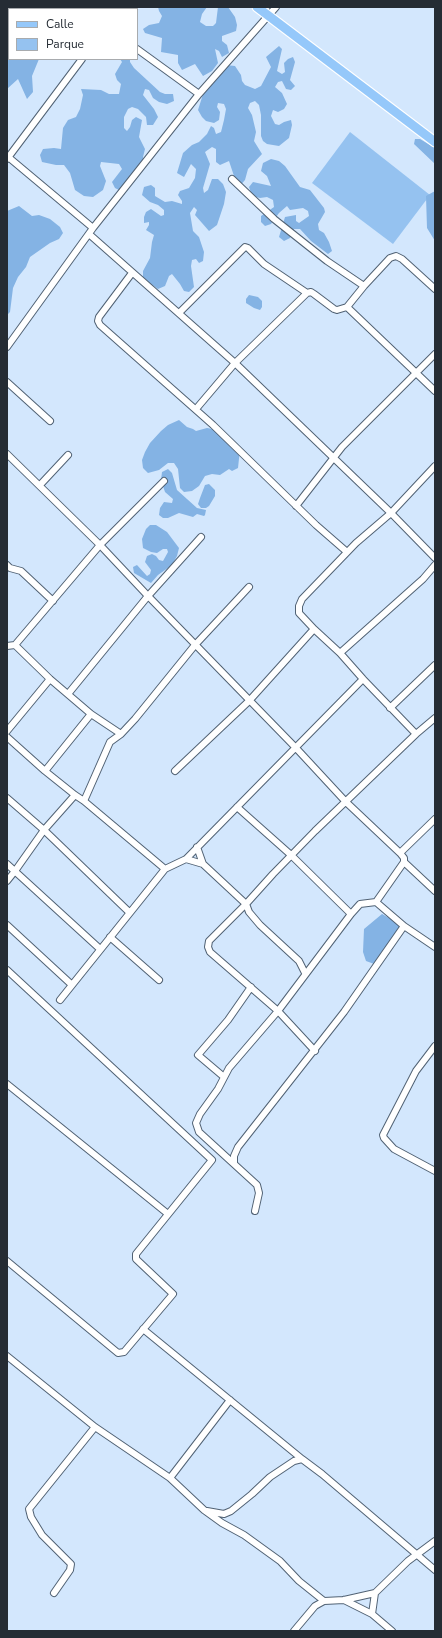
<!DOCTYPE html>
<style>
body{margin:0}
#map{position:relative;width:442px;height:1638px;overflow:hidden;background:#d3e7fd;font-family:"Nunito Sans",sans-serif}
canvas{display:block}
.frame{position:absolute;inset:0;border:8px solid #252c34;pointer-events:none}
.legend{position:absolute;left:8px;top:8px;width:130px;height:52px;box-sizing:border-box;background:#fff;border:1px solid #a8abae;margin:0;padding:5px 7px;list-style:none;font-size:12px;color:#252c34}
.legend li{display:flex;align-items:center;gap:8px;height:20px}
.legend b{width:20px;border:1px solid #a8abae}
</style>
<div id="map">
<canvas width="442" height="1638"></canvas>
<div class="frame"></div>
<ul class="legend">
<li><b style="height:5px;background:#95c8fa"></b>Calle</li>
<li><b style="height:11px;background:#95c2f0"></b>Parque</li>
</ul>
</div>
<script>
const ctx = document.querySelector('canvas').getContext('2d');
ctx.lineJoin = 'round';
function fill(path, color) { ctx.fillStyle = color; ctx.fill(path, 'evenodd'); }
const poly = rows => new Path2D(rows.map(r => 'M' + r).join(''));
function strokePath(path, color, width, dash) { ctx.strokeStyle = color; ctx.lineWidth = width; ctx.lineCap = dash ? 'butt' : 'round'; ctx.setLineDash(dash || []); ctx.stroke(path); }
const green = poly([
 [350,132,430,195,393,244,312,183]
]);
const forest = poly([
 [7,7,18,7,21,9,23,7,53,7,50,9,9,9,9,59,39,59,32,76,33,92,27,99,18,79,7,89],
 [158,7,207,7,202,14,200,22,206,26,213,26,216,23,218,7,228,7,235,17,237,25,236,31,222,36,222,41,227,45,229,53,222,57,219,51,215,49,218,63,212,71,203,76,195,64,182,70,178,63,178,55,161,52,162,38,145,33,143,29,149,25,159,23,162,16,159,11],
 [279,46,282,49,277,71,282,74,285,72,284,63,288,59,293,57,295,62,290,80,295,86,291,90,286,89,282,81,278,82,275,87,282,93,287,104,284,109,278,112,273,110,271,116,275,124,279,125,284,122,291,120,292,125,289,138,279,146,267,144,263,141,261,136,261,115,259,105,255,101,250,103,248,108,252,115,256,132,254,141,262,154,248,169,245,180,238,188,229,161,220,165,216,162,216,149,212,147,205,152,210,164,203,188,204,193,208,190,212,179,218,179,223,184,226,192,224,204,217,225,209,231,195,215,197,210,194,207,190,213,193,231,199,237,204,252,203,261,199,263,196,259,192,260,191,266,194,287,189,292,184,291,180,284,172,274,169,276,165,286,158,289,143,278,143,271,150,258,152,242,154,235,146,230,149,225,149,222,144,223,144,217,146,212,151,209,161,216,164,215,164,210,158,205,150,202,142,195,144,187,151,185,155,188,155,196,165,202,172,201,182,204,182,201,178,195,180,191,189,188,195,178,196,169,191,164,184,177,177,173,183,153,192,145,199,142,207,134,211,126,214,128,216,134,221,132,224,120,226,109,224,104,218,103,217,107,220,112,219,120,214,123,206,121,202,117,198,110,204,91,226,65,235,66,241,75,242,81,245,85,255,89,261,86,271,67,266,57],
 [120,59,130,59,130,62,134,68,160,92,165,94,173,94,174,101,167,104,159,102,153,98,149,90,145,89,143,95,154,109,158,117,153,125,147,125,146,117,138,109,132,107,128,109,124,117,124,128,127,131,130,127,132,120,136,117,142,120,139,137,145,149,143,157,145,164,121,191,115,188,112,182,122,169,119,164,101,162,100,166,106,181,103,190,93,197,84,196,75,190,70,173,64,165,56,165,42,162,40,155,43,149,54,148,61,149,63,128,68,120,76,117,80,109,83,95,81,89,101,90,109,94,119,94,121,84,117,80,115,74,122,62],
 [415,139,420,139,435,148,435,164,414,144],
 [271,159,279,161,285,166,300,187,310,190,324,208,325,212,318,224,319,230,324,233,329,242,332,251,328,254,311,241,300,229,294,229,290,238,284,241,279,237,285,217,296,215,296,221,299,223,309,216,308,211,303,208,290,210,287,206,279,213,271,224,265,226,261,222,261,216,274,207,273,200,267,197,260,198,252,196,249,187,253,182,271,186,267,176,261,171,263,163],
 [435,191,435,241,427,228,426,196],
 [19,206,32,216,39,215,50,219,60,227,63,233,59,239,50,243,30,257,26,267,18,277,13,288,10,312,7,315,7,211],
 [249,295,258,297,262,301,262,307,260,310,254,308,246,303,246,299],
 [179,420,187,427,193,429,196,431,207,428,219,430,240,449,238,468,232,471,229,469,220,475,212,474,205,476,199,486,192,491,184,492,180,488,178,469,174,463,168,463,159,470,148,473,143,468,142,460,145,452,150,443,161,431,168,425],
 [168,469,172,473,177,490,197,508,206,510,205,515,204,516,197,514,193,517,179,513,168,518,163,518,159,515,160,508,164,502,172,503,173,499,165,492,161,480,162,472],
 [209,484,215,490,215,496,209,506,206,508,201,508,198,504,200,498,205,485],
 [150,525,156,525,167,532,179,548,177,556,172,565,158,575,151,583,134,573,133,567,137,565,147,576,150,574,151,570,145,562,147,556,152,554,156,556,159,560,163,561,168,552,167,549,163,549,157,553,151,552,143,548,142,539,146,529],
 [382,914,396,922,403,928,377,965,366,961,363,952,364,929]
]);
const street = poly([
 [79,7,81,9],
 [118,9,120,7],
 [137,49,199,94],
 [7,156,93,228],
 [7,159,82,59],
 [232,179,274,219,327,261,364,286,390,258,396,256,402,259,435,289],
 [89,234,235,363,391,513,435,558],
 [132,273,99,317,98,321,100,325,213,425,316,525,347,552],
 [364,286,347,307,435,391],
 [179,313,245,247,248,248,264,264,307,293],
 [7,347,93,228,199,94,276,7],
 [7,382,50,421],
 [196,409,235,363,307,293,311,292,314,294,334,309,337,310,347,307],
 [7,454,100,545,148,596,296,748,346,802,400,853,404,858,404,862,435,891],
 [40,485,68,455],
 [296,506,342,447,435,354],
 [7,565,10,568,21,571,53,601],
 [314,629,299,613,299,606,302,599,356,543,391,513,435,466],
 [15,645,100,545,164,481],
 [7,646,15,645,50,679,91,714,121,734],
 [340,653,423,579,435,565],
 [68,694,148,596,201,537],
 [390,708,435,665],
 [7,731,50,679],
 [7,737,45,771,75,795,84,801,165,869],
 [45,771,91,714],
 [175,771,249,701,314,629,340,653,363,679,416,734],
 [7,798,44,830,129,912],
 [84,801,110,742,121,734,135,719,195,645,249,587],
 [237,807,291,855,351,914],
 [197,847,203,864],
 [400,853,435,819],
 [186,859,203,864,246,904,249,912,260,925,299,961,305,973],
 [7,864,100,949],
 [7,881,15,871,44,830,75,795],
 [376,902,404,862],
 [7,925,72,985],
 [110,937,159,980],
 [7,970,212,1160,136,1254,136,1259,173,1294,124,1352,118,1353,7,1261],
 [60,1000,165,869,186,859,363,679],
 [435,1046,416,1071,383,1135,384,1138,394,1149,435,1171],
 [315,1051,278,1011,210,952,208,947,209,941,246,904,273,874,315,831,416,734,435,718],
 [224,1077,198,1055,228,1020,251,987],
 [7,1084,168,1214],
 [234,1164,199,1132,196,1123,200,1114,218,1089,229,1068,278,1011,351,914,360,904,376,902,404,926,435,947],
 [255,1211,259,1193,257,1185,234,1164,234,1156,238,1147,344,1012,404,926],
 [143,1329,302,1459],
 [7,1356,95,1427,170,1478,204,1510,222,1523,244,1535,280,1561,299,1581,324,1601],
 [170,1478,230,1400],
 [207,1511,224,1514,231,1511,252,1494,270,1477,294,1461,302,1459,322,1474,435,1570],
 [54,1593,70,1570,71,1564,42,1535,31,1517,29,1509,95,1427],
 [344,1600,372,1614],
 [294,1631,315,1606,324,1601,344,1600,375,1593],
 [392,1631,372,1614,375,1593,408,1561,435,1541]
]);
const primary = poly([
 [257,7,435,142]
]);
fill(green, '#95c2f0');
fill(forest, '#84b3e4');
strokePath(street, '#516274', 8);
strokePath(primary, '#fff', 11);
strokePath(street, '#fff', 6);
strokePath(primary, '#95c8fa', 9);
</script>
